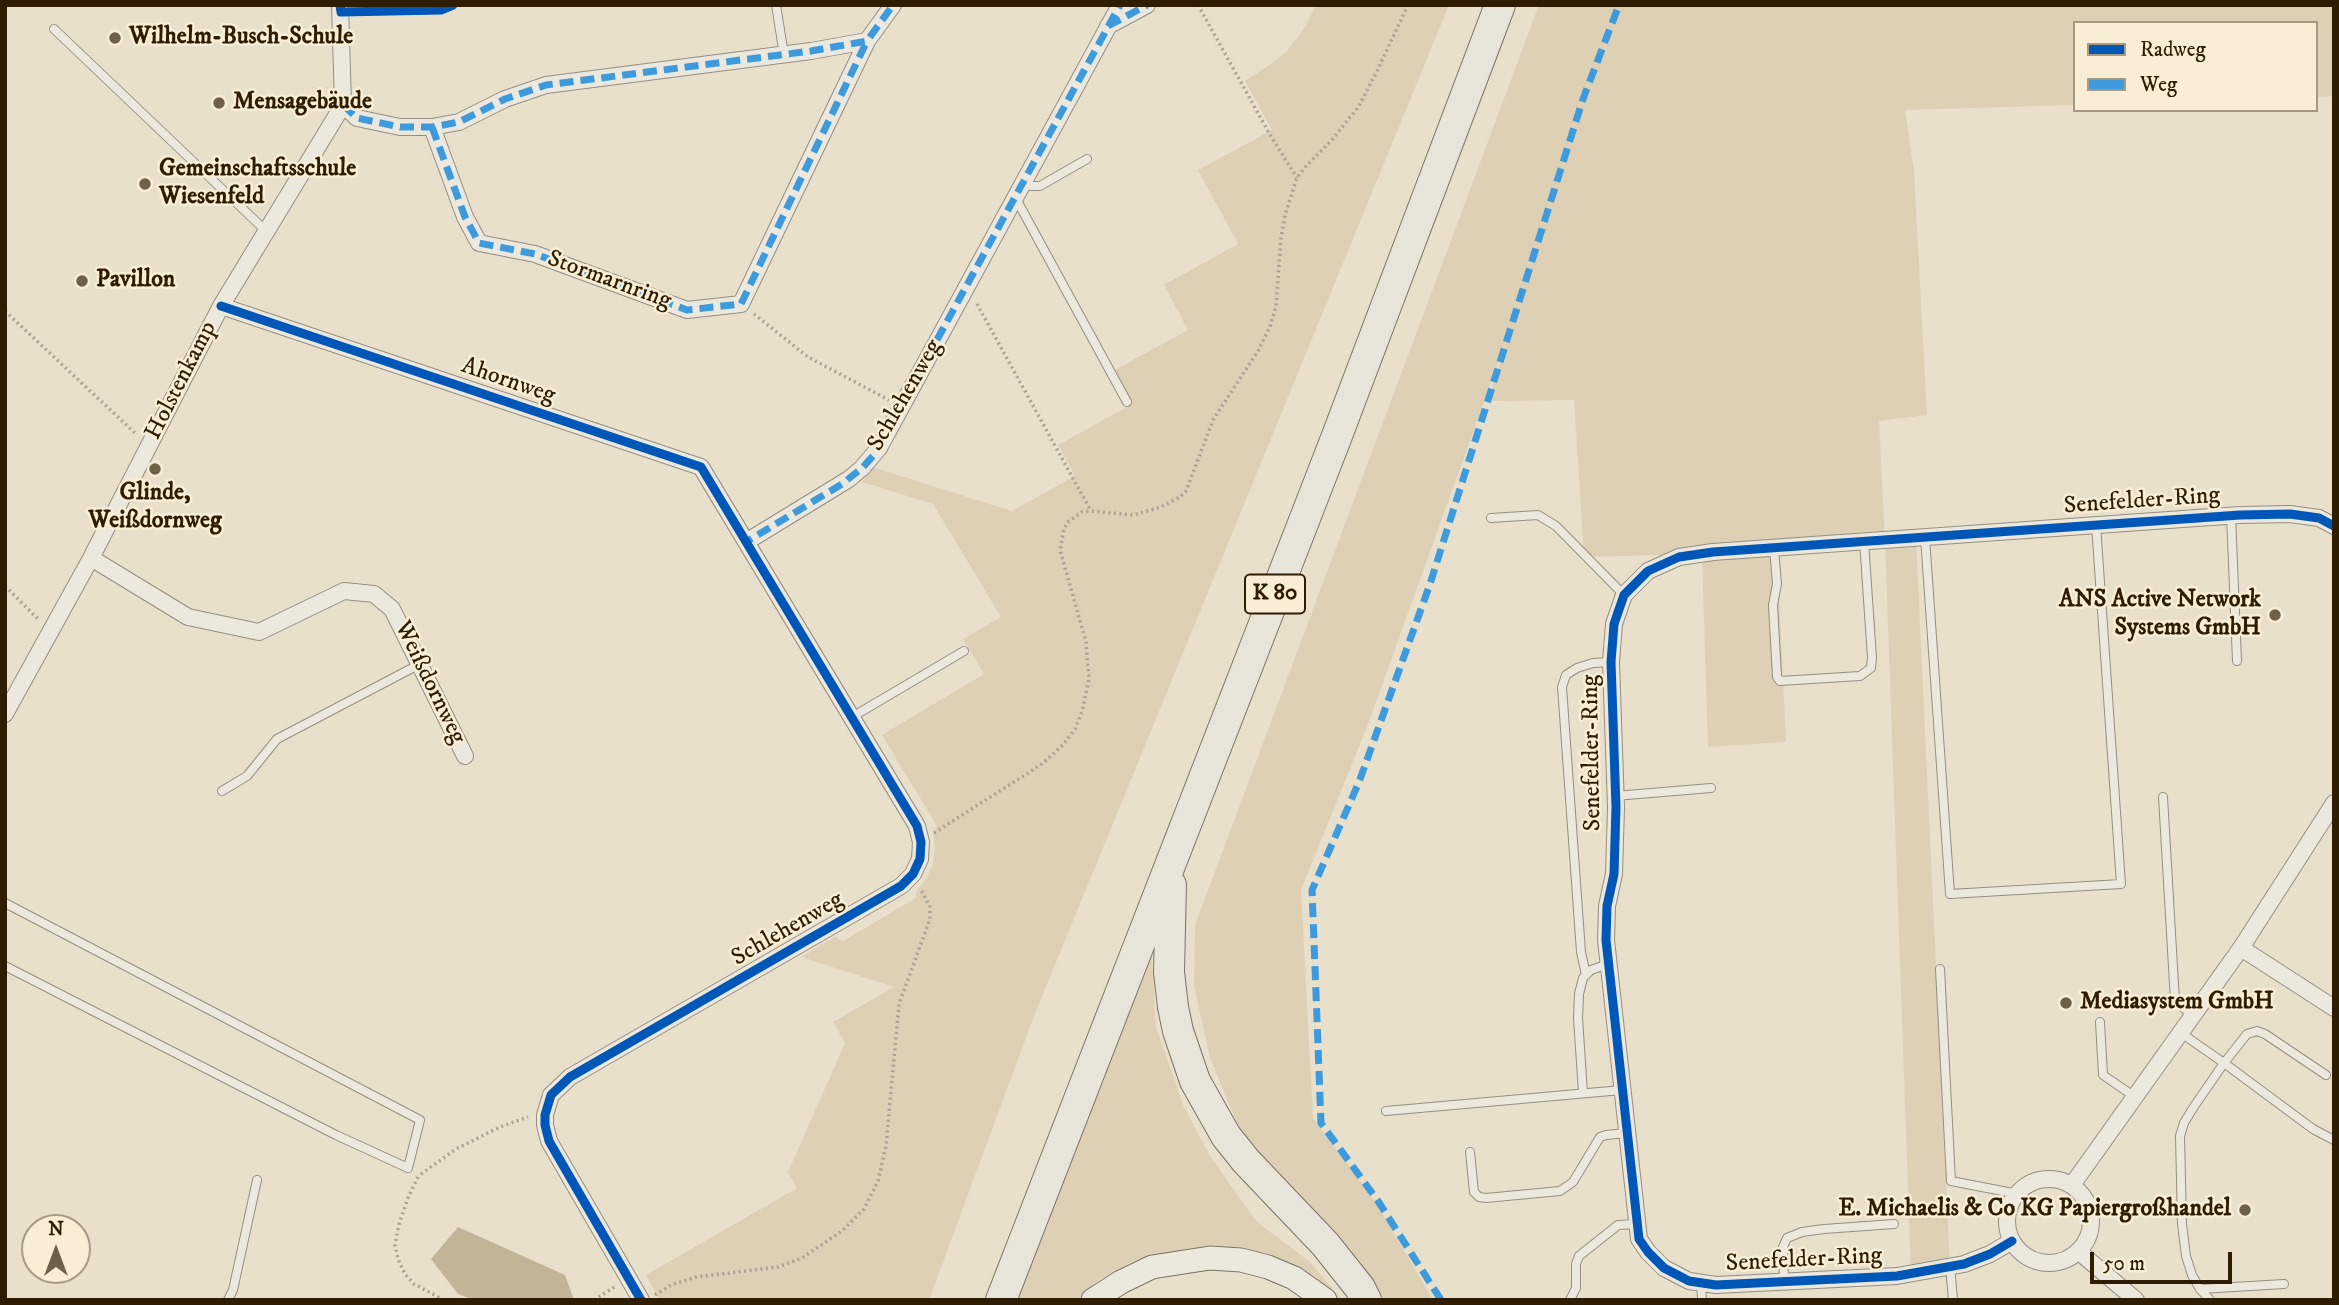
<!DOCTYPE html>
<meta charset="utf-8">
<style>
body{margin:0}
#map{position:relative;width:2339px;height:1305px;overflow:hidden;background:#e9e0cc;font-family:"IM FELL DW Pica",serif}
canvas{display:block}
.frame{position:absolute;inset:0;border:7px solid #2e1c03;pointer-events:none}
.legend{position:absolute;left:2073px;top:21px;width:245px;height:91px;box-sizing:border-box;background:#f8eed6;border:2px solid #a79a82;margin:0;padding:9px 12px;list-style:none;font-size:21px;color:#2e1c03}
.legend li{display:flex;align-items:center;gap:14px;height:35px}
.legend b{width:35px;border:2px solid #a79a82}
.north{position:absolute;left:21px;top:1214px;width:70px;height:70px;box-sizing:border-box;background:#f8eed6;border:2px solid #a79a82;border-radius:50%;rotate:0deg;font-size:19px;font-weight:700;line-height:28px;text-align:center;color:#2e1c03}
.north::after{content:'';display:block;margin:auto;width:24px;height:32px;background:#6f6149;clip-path:polygon(50% 0,100% 100%,50% 72%,0 100%)}
.scale{position:absolute;left:2090px;top:1252px;width:142px;height:32px;box-sizing:border-box;border:4px solid #2e1c03;border-top:0;padding-left:9px;font-size:21px;line-height:24px;white-space:nowrap;color:#2e1c03;-webkit-text-stroke:5px #f8eed6;paint-order:stroke}
</style>
<div id="map">
<canvas width="2339" height="1305"></canvas>
<div class="frame"></div>
<ul class="legend">
<li><b style="height:9px;background:#0057b8"></b>Radweg</li>
<li><b style="height:9px;background:#3d9bdd"></b>Weg</li>
</ul>
<div class="north">N</div>
<div class="scale">50 m</div>
</div>
<script>
const ctx = document.querySelector('canvas').getContext('2d');
ctx.lineJoin = 'round';
function fill(path, color) { ctx.fillStyle = color; ctx.fill(path, 'evenodd'); }
const poly = rows => new Path2D(rows.map(r => 'M' + r).join(''));
function strokePath(path, color, width, dash) { ctx.strokeStyle = color; ctx.lineWidth = width; ctx.lineCap = dash ? 'butt' : 'round'; ctx.setLineDash(dash || []); ctx.stroke(path); }
function drawText(font, color, halo, rows, align = 'center') {
  ctx.font = font + ' "IM FELL DW Pica",serif'; ctx.lineWidth = 5; ctx.setLineDash([]); ctx.textBaseline = 'middle'; ctx.strokeStyle = halo; ctx.fillStyle = color; for (const [text, x, y, turn = 0] of rows) {
    ctx.save(); ctx.translate(x, y); ctx.rotate((+turn || 0) * Math.PI / 180); ctx.textAlign = isNaN(turn) ? turn : align; if (halo) ctx.strokeText(text, 0, 0); ctx.fillText(text, 0, 0); ctx.restore();
  }
}
const green = poly([
 [1316,5,1449,5,1034,1016,929,1300,660,1300,646,1275,797,1188,788,1172,845,1043,833,1022,894,987,801,957,835,937,843,941,916,898,917,890,927,878,933,863,935,848,933,833,937,826,882,735,984,674,963,639,1001,617,933,504,862,482,872,467,1012,511,1075,476,1058,445,1132,404,1113,371,1188,330,1164,285,1238,244,1198,170,1272,130,1245,81,1271,64,1287,51,1305,27],
 [1539,5,2334,5,2334,96,2316,97,2316,23,2075,23,2075,105,1905,110,1914,171,1927,415,1879,421,1885,540,1916,538,1950,1266,1911,1274,1885,540,1777,548,1786,742,1708,747,1702,554,1584,557,1574,400,1488,401,1508,335,1367,727,1301,890,1313,1118,1377,1204,1433,1300,1384,1300,1342,1240,1294,1195,1246,1145,1210,1058,1194,986,1195,925],
 [1151,947,1156,1027,1184,1107,1210,1156,1256,1221,1310,1262,1342,1300,1335,1300,1239,1252,1187,1249,1135,1260,1100,1279,1078,1300,1014,1300]
]);
const water = poly([
 [458,1227,565,1275,574,1300,474,1300,458,1294,431,1259]
]);
const path = poly([
 [1198,5,1269,133,1297,178],
 [358,12,441,10,453,5],
 [977,304,1091,511],
 [5,311,136,434],
 [754,314,808,357,889,400],
 [5,586,38,619],
 [934,833,1042,764,1063,745,1075,729,1082,712,1089,679,1086,642,1060,550,1064,529,1068,522,1082,512,1091,511,1133,515,1161,507,1180,497,1186,491,1213,420,1258,351,1270,327,1276,306,1281,238,1285,215,1297,178,1306,166,1332,140,1359,106,1377,71,1408,5],
 [421,1174,456,1149,500,1127,528,1117],
 [418,1177,408,1198,399,1224,395,1245,398,1259,405,1274,414,1284,444,1300],
 [655,1295,671,1285,696,1277,778,1267,802,1258,842,1231,864,1209,878,1181,886,1146,899,1004,930,919,930,907,920,888],
 [594,1300,616,1286]
]);
const lane = poly([
 [776,5,784,55],
 [54,29,266,231],
 [1023,183,1031,186,1040,186,1087,159],
 [1015,197,1127,402],
 [2231,515,2237,661],
 [1491,518,1538,515,1556,526,1624,595],
 [1925,537,1950,894,2121,884,2096,525],
 [1774,548,1777,584,1773,605,1777,677,1780,681,1860,676,1871,668,1872,658,1864,541],
 [852,717,964,651],
 [222,791,247,776,277,739,420,664],
 [1615,796,1711,788],
 [2163,797,2175,1001,2193,1016],
 [5,903,420,1120,408,1168,336,1135,5,966],
 [1940,969,1951,1181,2018,1194],
 [1586,975,1581,952,1562,687,1566,675,1577,668,1593,663,1611,662],
 [2100,1022,2103,1075,2135,1097],
 [2181,1033,2224,1063,2247,1034,2257,1031,2265,1034,2326,1075],
 [1583,1093,1578,1018,1579,994,1583,978,1591,970,1608,964],
 [1386,1111,1622,1090],
 [1470,1152,1474,1192,1479,1197,1486,1198,1560,1191,1573,1182,1600,1137,1606,1135,1626,1133],
 [1950,1266,1953,1300],
 [1784,1281,1783,1247,1787,1238,1802,1232,1824,1229,1894,1224],
 [1701,1283,1702,1300],
 [2200,1289,2284,1284],
 [228,1300,233,1290,257,1180],
 [1570,1300,1576,1288,1576,1264,1579,1256,1618,1225,1636,1224],
 [2210,1300,2200,1289,2192,1275,2186,1256,2182,1224,2180,1136,2184,1123,2193,1108,2224,1063,2313,1129,2334,1140]
]);
const street = poly([
 [1108,26,1147,5],
 [343,105,357,118,400,127,432,127,459,122,505,99,546,85,811,51,867,41,893,5],
 [432,127,465,217,479,243,535,254,687,310,741,304,867,41],
 [221,306,701,467,917,826,921,842,920,859,913,874,901,886,570,1077,551,1095,545,1115,545,1125,549,1141,641,1300],
 [746,542,849,479,862,468,879,448,1120,5],
 [91,558,188,617,259,632,344,591,374,594,392,609,465,756],
 [5,714,91,558,221,306,343,105,340,5],
 [2241,948,2334,1008],
 '2007 1221a42 42 0 1 1 84 0a42 42 0 1 1-84 0Z',
 [2072,1185,2241,948,2334,803],
 [2012,1241,1990,1254,1964,1264,1897,1276,1716,1285,1689,1281,1664,1268,1648,1252,1639,1239,1606,940,1607,906,1614,874,1616,807,1611,662,1614,624,1624,595,1648,571,1679,557,1713,552,2240,515,2290,514,2319,518,2334,526],
 [2078,1251,2136,1300]
]);
const secondary = poly([
 [1093,1300,1121,1282,1152,1267,1210,1258,1241,1260,1268,1267,1294,1278,1325,1300]
]);
const highway = poly([
 [1171,885,1169,972,1173,1007,1178,1031,1195,1081,1226,1136,1246,1161,1325,1244,1360,1288,1366,1300],
 [1001,1300,1335,441,1500,5]
]);
const quiet = poly([
 [1108,26,1147,5],
 [343,105,357,118,400,127,432,127,459,122,505,99,546,85,811,51,867,41,893,5],
 [432,127,465,217,479,243,535,254,687,310,741,304,867,41],
 [742,536,746,542,842,484,862,468,874,455,1120,5],
 [1441,1300,1378,1201,1321,1123,1312,890,1359,782,1430,584,1583,99,1619,5]
]);
const cycleway = poly([
 [340,5,341,12,441,10,453,5],
 [221,306,701,467,917,826,921,842,920,859,913,874,901,886,570,1077,551,1095,545,1115,545,1125,549,1141,641,1300],
 [2012,1241,1990,1254,1964,1264,1897,1276,1716,1285,1689,1281,1664,1268,1648,1252,1639,1239,1606,940,1607,906,1614,874,1616,807,1611,662,1614,624,1624,595,1648,571,1679,557,1713,552,2240,515,2290,514,2319,518,2334,526]
]);
const markers = [
 [115,38,7,"#6f6149"],
 [219,103,7,"#6f6149"],
 [145,184,7,"#6f6149"],
 [82,281,7,"#6f6149"],
 [155,469,7,"#6f6149"],
 [2275,615,7,"#6f6149"],
 [2066,1003,7,"#6f6149"],
 [2245,1210,7,"#6f6149"]
];
const shields = [
 [1275,594,60]
];
const shieldNames = [
 ["K 80",1275,594]
];
const poiNames = [
 ["Wilhelm-Busch-Schule",129,38],
 ["Mensagebäude",233,103],
 ["Gemeinschaftsschule",159,170],
 ["Wiesenfeld",159,198],
 ["Pavillon",96,281],
 ["Glinde,",155,494,"center"],
 ["Weißdornweg",155,522,"center"],
 ["ANS Active Network",2261,601,"right"],
 ["Systems GmbH",2261,629,"right"],
 ["Mediasystem GmbH",2080,1003],
 ["E. Michaelis & Co KG Papiergroßhandel",2231,1210,"right"]
];
const streetNames = [
 ["Stormarnring",609,281,20],
 ["Holstenkamp",182,381,-63],
 ["Ahornweg",508,382,19],
 ["Schlehenweg",906,396,-60],
 ["Senefelder-Ring",2142,502,-4],
 ["Weißdornweg",429,683,64],
 ["Senefelder-Ring",1593,753,-91],
 ["Schlehenweg",788,930,-30],
 ["Senefelder-Ring",1804,1261,-3]
];
fill(green, '#ddd0b4');
fill(water, '#c2b497');
strokePath(lane, '#958e80', 10);
strokePath(street, '#958e80', 18);
strokePath(secondary, '#7a7365', 25);
strokePath(highway, '#7a7365', 32);
strokePath(path, '#a7a197', 3.5, [2, 3.5]);
strokePath(lane, '#ece8de', 8);
strokePath(street, '#ece8de', 16);
strokePath(secondary, '#ece8de', 23);
strokePath(highway, '#e9e4d9', 30);
strokePath(quiet, '#3d9bdd', 7, [14, 7]);
strokePath(cycleway, '#0057b8', 9);
for (const [x, y, r, color] of markers) { const dot = new Path2D(); dot.arc(x, y, r, 0, 2 * Math.PI); ctx.fillStyle = color; ctx.fill(dot); strokePath(dot, '#f8eed6', 2.5); }
for (const [x, y, w] of shields) { const box = new Path2D(); box.roundRect(x - w / 2, y - 19.5, w, 39, 5); ctx.fillStyle = '#f8eed6'; ctx.fill(box); strokePath(box, '#2e1c03', 2); }
drawText('bold 23px', '#2e1c03', null, shieldNames);
drawText('bold 24px', '#2e1c03', '#f8eed6', poiNames, 'left');
drawText('24px', '#2e1c03', '#f8eed6', streetNames);
</script>
